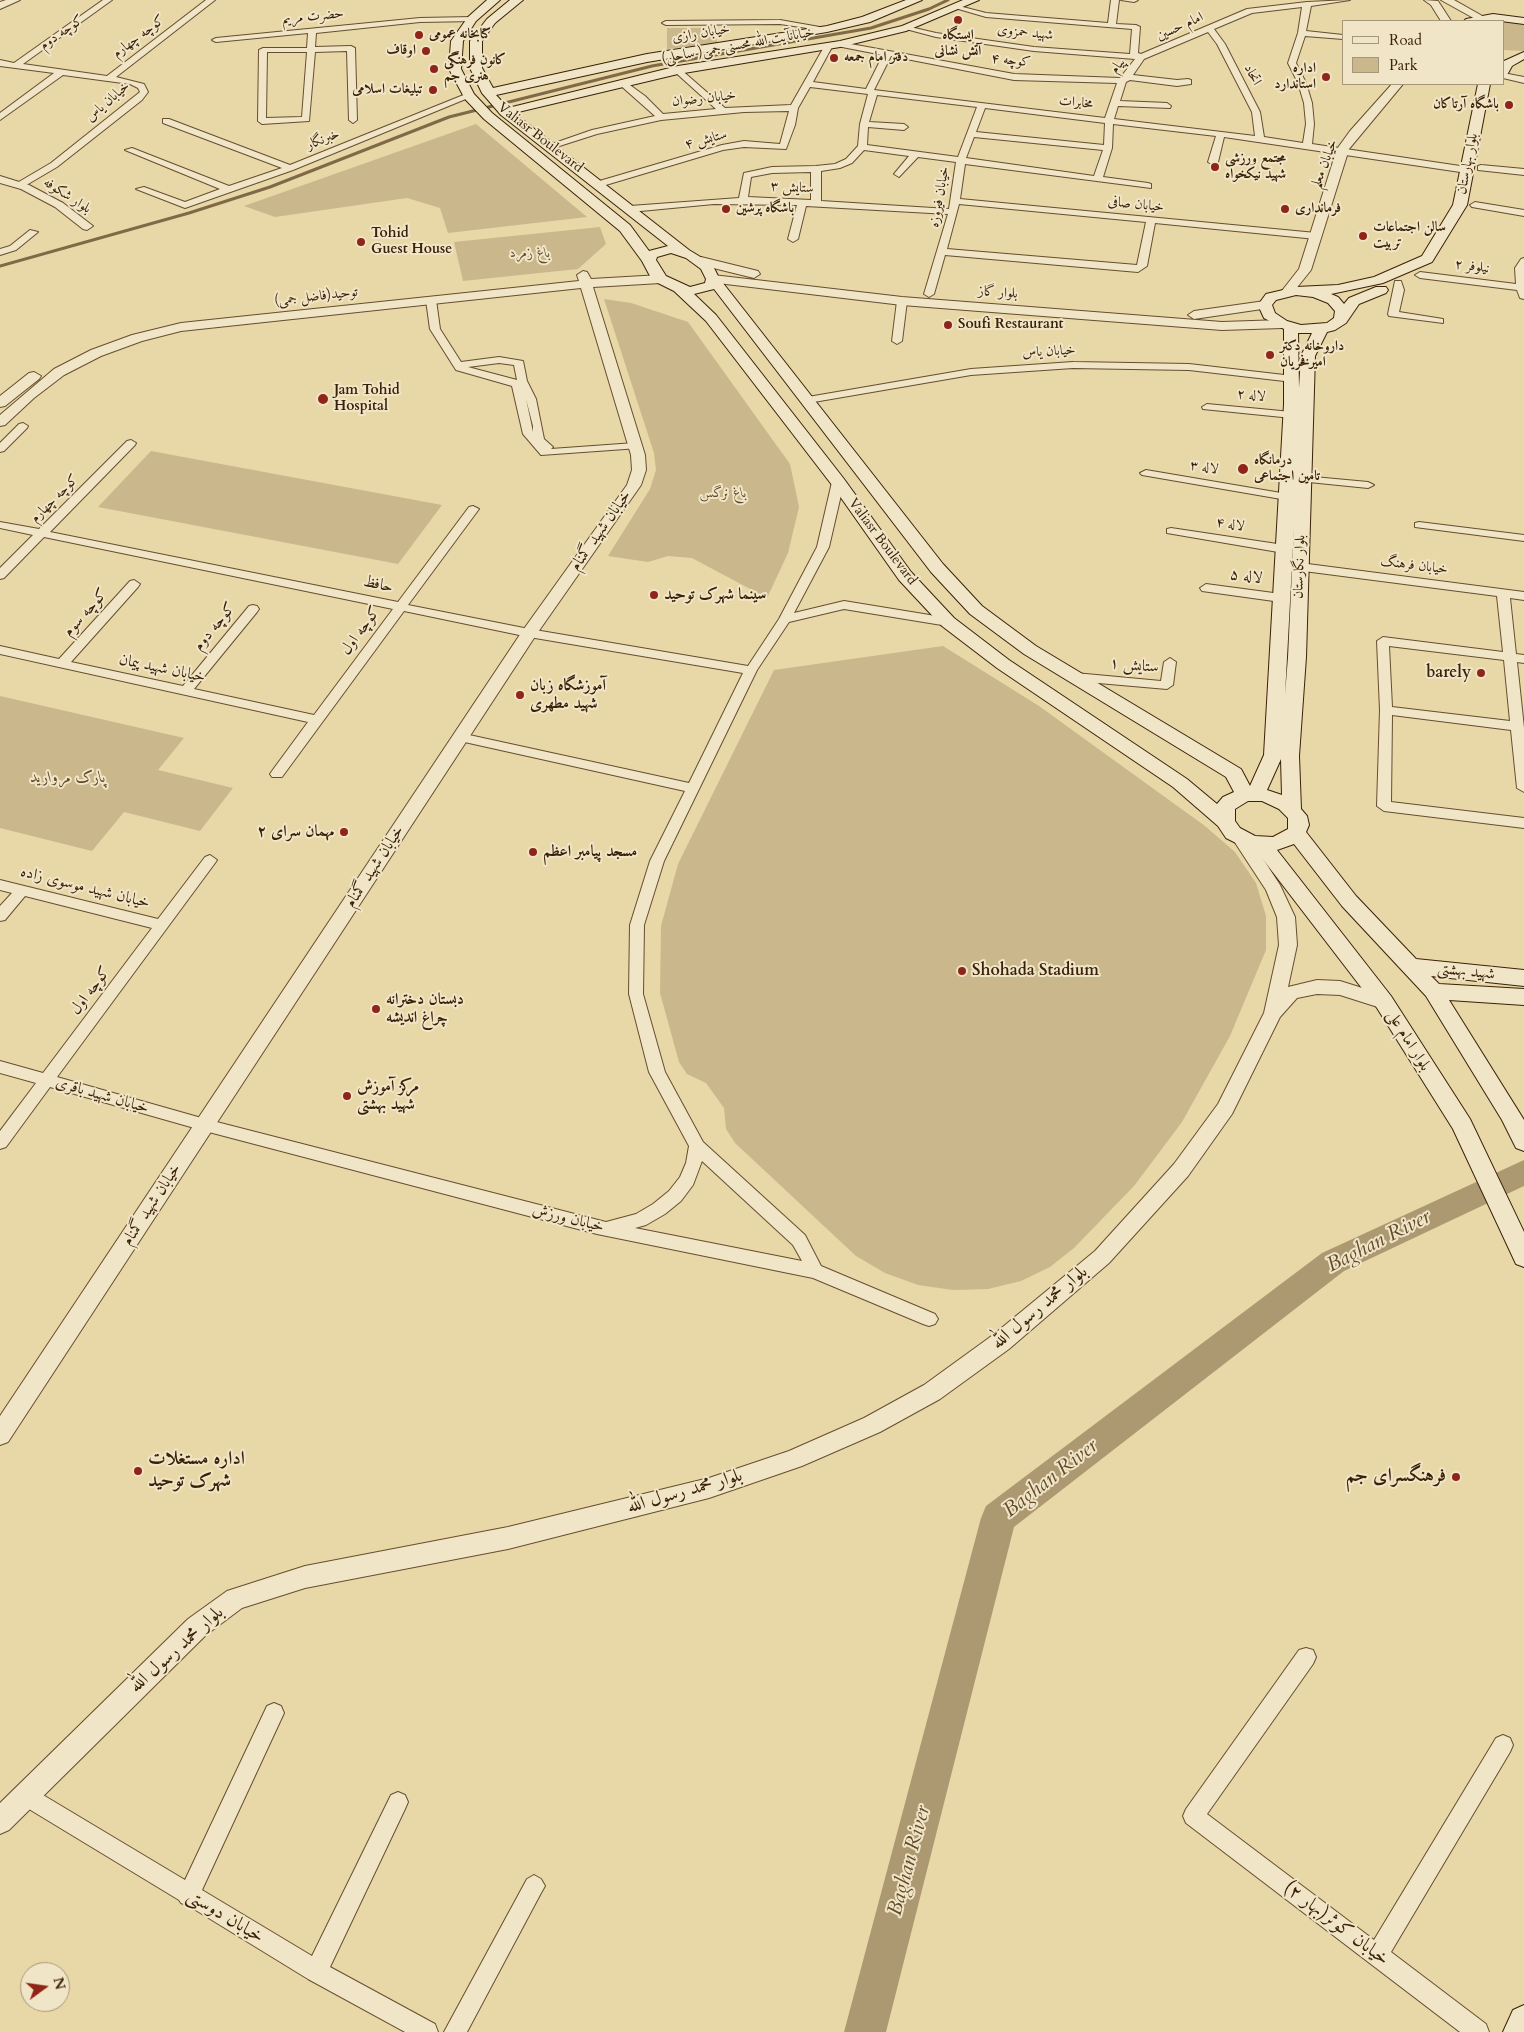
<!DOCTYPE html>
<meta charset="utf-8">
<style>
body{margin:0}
#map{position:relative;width:1524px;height:2032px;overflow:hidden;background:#e8d7a7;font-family:Cardo,serif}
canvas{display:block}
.legend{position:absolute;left:1342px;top:20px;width:162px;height:65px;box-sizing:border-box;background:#f0e5c6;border:1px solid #a7977a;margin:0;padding:6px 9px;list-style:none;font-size:15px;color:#3a2109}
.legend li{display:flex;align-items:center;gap:10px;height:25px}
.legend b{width:25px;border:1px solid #a7977a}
.north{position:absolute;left:20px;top:1962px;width:50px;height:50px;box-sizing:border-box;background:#f0e5c6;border:1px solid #a7977a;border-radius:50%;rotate:76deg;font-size:14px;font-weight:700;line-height:20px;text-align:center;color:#3a2109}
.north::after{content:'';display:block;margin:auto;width:18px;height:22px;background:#8f2418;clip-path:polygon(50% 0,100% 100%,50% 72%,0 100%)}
</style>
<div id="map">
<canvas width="1524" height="2032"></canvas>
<ul class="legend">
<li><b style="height:6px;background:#f0e5c6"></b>Road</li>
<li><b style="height:14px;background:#cab88c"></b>Park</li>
</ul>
<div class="north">N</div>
</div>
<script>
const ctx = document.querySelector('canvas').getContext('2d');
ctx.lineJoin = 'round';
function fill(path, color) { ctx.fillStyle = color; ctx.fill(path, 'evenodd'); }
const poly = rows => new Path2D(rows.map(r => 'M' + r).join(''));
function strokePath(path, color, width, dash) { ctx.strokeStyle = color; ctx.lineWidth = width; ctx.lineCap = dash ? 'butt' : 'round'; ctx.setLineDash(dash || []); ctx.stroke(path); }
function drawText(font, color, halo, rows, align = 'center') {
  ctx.font = font + ' Cardo,Amiri,serif'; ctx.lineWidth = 4; ctx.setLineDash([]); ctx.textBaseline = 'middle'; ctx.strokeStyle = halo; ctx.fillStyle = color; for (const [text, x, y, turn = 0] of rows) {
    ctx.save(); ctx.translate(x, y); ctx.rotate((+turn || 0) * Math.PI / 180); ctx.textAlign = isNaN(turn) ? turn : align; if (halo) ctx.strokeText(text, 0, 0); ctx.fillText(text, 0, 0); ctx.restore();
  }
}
const green = poly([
 [1490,21,1507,21,1524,24,1524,51,1503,50,1503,21],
 [667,28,711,28,718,43,667,49],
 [476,124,587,217,448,233,440,208,407,198,275,217,244,206],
 [600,227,606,244,578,269,463,281,454,242],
 [604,299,631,303,688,322,790,464,799,507,788,553,767,598,692,558,668,556,648,562,608,556,650,489,656,470,654,453],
 [151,451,442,505,398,564,98,507],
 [943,646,1039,706,1205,826,1235,852,1256,883,1266,916,1266,950,1230,1036,1182,1122,1134,1186,1074,1248,1050,1267,1021,1281,988,1289,953,1290,918,1285,885,1273,856,1256,735,1143,726,1129,724,1108,706,1083,687,1074,679,1062,660,993,661,926,678,864,774,670],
 [0,696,184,738,158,770,233,788,200,831,124,812,92,851,0,828]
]);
const stream = poly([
 [0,266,189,213,270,187,449,117,652,66,871,28,929,9,948,0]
]);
const river = poly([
 [1524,1160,1524,1186,1344,1271,1014,1527,886,2032,844,2032,981,1518,986,1506,1322,1253,1524,1160]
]);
const minor = poly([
 [103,0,112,0,23,64,107,76,206,0,215,0,116,77,144,84,148,92,142,100,57,167,23,187,17,187,17,183,51,163,140,92,138,88,130,84,63,75,0,120,0,113,54,73,0,66,0,60,14,63,103,0],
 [1111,0,1119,0,1116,24,1136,25,1140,27,1138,53,1141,54,1247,9,1307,2,1350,0,1311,6,1306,31,1343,35,1343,39,1305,36,1296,63,1306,83,1312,103,1314,124,1312,144,1467,167,1472,170,1467,173,1224,137,1218,162,1213,165,1208,162,1216,136,1113,124,1112,148,1103,177,1148,183,1151,184,1151,188,965,164,960,199,1316,233,1321,236,1316,239,1155,223,1147,266,1138,272,945,255,934,294,929,297,924,294,948,214,806,206,798,239,793,242,788,239,797,205,714,204,630,212,625,209,630,206,739,198,744,173,772,167,816,166,835,164,846,159,858,146,860,124,868,94,810,87,798,108,795,125,786,149,744,147,723,150,599,187,594,184,596,182,722,145,744,141,780,144,789,111,744,112,661,120,597,134,550,149,546,146,592,130,655,116,620,85,620,81,623,80,645,96,663,114,716,109,675,72,674,70,678,67,725,108,791,105,824,47,828,45,832,47,813,82,866,89,883,55,837,46,836,44,840,42,1014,74,1120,78,1135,59,1034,51,936,37,902,28,906,26,936,33,1034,47,1130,54,1132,29,986,17,955,8,959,6,986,13,1108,23,1111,0],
 [1302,7,1298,33,1288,63,1298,83,1304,103,1306,124,1303,143,1264,137,1260,112,1225,44,1214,29,1252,13,1302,7],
 [1208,32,1217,44,1252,112,1255,136,1114,119,1118,106,1170,108,1171,106,1167,103,1120,101,1126,82,1130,80,1177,86,1191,84,1191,80,1188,79,1177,80,1133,75,1144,59,1208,32],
 [891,56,1014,80,1117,83,1105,118,874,90,891,56],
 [877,95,977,107,958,157,867,145,868,127,904,130,908,127,904,124,869,122,877,95],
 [985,108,1105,123,1104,145,976,132,985,108],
 [974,137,1103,150,1094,176,966,158,974,137],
 [864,150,909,156,894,174,899,177,918,157,956,162,949,209,821,201,821,171,840,168,852,163,864,150],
 [811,172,811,200,748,197,751,177,772,173,811,172],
 [959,204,1146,222,1137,265,947,249,959,204],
 [1121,0,1138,0,1134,2,1121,0],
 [472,17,475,17,475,21,420,22,316,33,315,47,351,46,355,48,357,120,353,123,349,120,347,51,315,52,309,121,262,124,258,121,259,50,263,48,307,48,308,33,216,42,212,40,216,38,420,18,472,17],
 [267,52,307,52,302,117,266,118,267,52],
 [780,20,831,29,827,31,780,24,666,25,662,23,666,21,780,20],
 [1503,73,1524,77,1524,83,1503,78,1503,73],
 [466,94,473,96,293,170,185,208,136,189,144,187,185,202,220,189,125,150,132,148,229,186,282,168,163,123,163,119,169,119,290,165,466,94],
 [1481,165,1524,169,1524,175,1478,170,1478,166,1481,165],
 [1475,202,1524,210,1524,216,1472,207,1470,205,1475,202],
 [30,230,38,232,16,250,0,255,0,249,10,246,30,230],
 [1524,258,1524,299,1520,298,1517,290,1420,278,1415,275,1420,272,1516,284,1515,268,1521,259,1524,258],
 [1395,281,1401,281,1404,290,1399,312,1443,319,1443,323,1389,316,1388,314,1395,281],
 [431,297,436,300,440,329,461,362,499,357,523,361,527,381,536,399,544,439,553,447,551,449,635,443,639,444,639,448,541,455,523,434,512,386,456,370,430,329,426,300,431,297],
 [499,363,514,365,517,380,468,367,499,363],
 [526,399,533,426,533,432,526,399],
 [902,298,907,301,902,341,897,344,892,341,897,301,902,298],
 [1073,362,1189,364,1293,376,1298,379,1293,382,1189,370,1073,368,971,375,808,403,803,400,808,397,971,369,1073,362],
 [1207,404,1292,412,1297,415,1292,418,1203,409,1202,407,1207,404],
 [23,423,28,426,27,428,4,451,0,452,0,443,19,424,23,423],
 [131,440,136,443,135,445,50,532,398,602,469,507,473,506,479,509,408,605,529,629,748,666,779,619,817,547,832,482,834,480,842,480,844,482,829,547,794,613,844,601,948,618,954,622,948,626,844,609,789,622,757,670,664,861,644,925,643,994,665,1072,703,1142,805,1235,821,1266,935,1314,938,1319,935,1324,929,1326,923,1324,813,1278,597,1234,205,1131,50,1087,6,1147,0,1149,0,1131,36,1083,0,1073,0,1061,43,1073,152,928,25,896,5,920,0,921,0,906,12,893,0,890,0,880,158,919,205,857,210,855,217,860,215,863,57,1077,205,1119,606,1222,636,1214,653,1204,669,1191,680,1177,686,1163,689,1146,649,1072,629,994,630,925,650,861,685,791,460,741,453,737,460,733,689,783,743,673,529,637,404,611,282,777,272,777,270,774,272,771,308,722,0,654,0,646,59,659,130,581,134,580,140,584,138,587,71,662,183,686,249,606,253,605,257,606,259,609,257,612,194,689,314,715,393,609,44,537,4,578,0,579,0,568,33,535,0,528,0,522,39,529,127,441,131,440],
 [702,1161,793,1245,802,1261,635,1228,646,1225,665,1214,681,1201,693,1185,702,1161],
 [1146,470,1287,494,1293,497,1287,500,1142,475,1140,473,1146,470],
 [1303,476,1368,482,1374,485,1368,488,1299,481,1299,477,1303,476],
 [1419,522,1524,535,1524,541,1415,527,1415,523,1419,522],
 [1171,528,1284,545,1290,549,1284,553,1167,533,1167,529,1171,528],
 [1300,563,1524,592,1524,600,1510,598,1516,654,1524,655,1524,663,1517,662,1524,728,1524,792,1517,788,1511,730,1392,715,1391,802,1524,818,1524,828,1384,811,1377,806,1380,710,1377,641,1383,637,1503,652,1497,596,1296,570,1296,564,1300,563],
 [1389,646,1504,660,1510,721,1392,707,1389,646],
 [1206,584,1281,594,1287,598,1281,602,1202,591,1200,588,1206,584],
 [1170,658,1176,662,1173,685,1167,689,1075,681,1069,677,1075,673,1161,681,1164,662,1170,658],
 [1306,1648,1313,1650,1316,1657,1313,1664,1207,1814,1374,1940,1496,1738,1503,1735,1510,1738,1513,1745,1510,1752,1391,1952,1486,2024,1489,2032,1460,2032,1186,1823,1183,1816,1186,1809,1299,1650,1306,1648],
 [274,1703,281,1706,284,1713,202,1890,312,1956,391,1795,398,1792,405,1795,408,1802,405,1809,330,1967,435,2024,438,2032,405,2032,308,1979,189,1906,181,1903,179,1900,19,1803,16,1796,19,1789,26,1786,33,1789,185,1880,267,1706,274,1703],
 [534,1875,541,1879,545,1886,541,1893,467,2032,444,2032,527,1879,534,1875]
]);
const tertiary = poly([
 [6,0,20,0,0,9,0,2,6,0],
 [1424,0,1438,1,1451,21,1441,21,1431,5,1424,0],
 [1441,0,1454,0,1486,18,1477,20,1441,0],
 [1392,84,1403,84,1349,149,1311,270,1291,295,1283,295,1281,292,1299,269,1337,149,1350,131,1392,84],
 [0,176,29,185,63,203,93,226,87,230,83,229,55,207,21,189,0,183,0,176],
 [701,257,758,271,760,274,754,278,697,264,695,261,697,258,701,257],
 [583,271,587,272,591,279,661,275,667,279,661,283,593,287,645,455,646,470,641,485,536,635,8,1442,0,1445,0,1416,521,633,627,485,632,470,631,455,581,288,181,331,142,341,101,356,64,375,34,398,5,425,0,426,0,415,54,369,91,350,132,335,181,323,579,281,577,275,583,271],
 [713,275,902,297,1222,322,1282,320,1288,324,1282,328,1222,330,902,305,709,282,707,279,713,275],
 [1265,301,1269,302,1271,305,1269,308,1194,319,1188,315,1194,311,1265,301],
 [34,372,41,376,39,379,5,406,0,407,0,396,29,373,34,372],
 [1241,832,1247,834,1280,885,1295,917,1297,945,1288,987,1317,980,1340,981,1391,997,1393,1002,1391,1007,1384,1009,1340,995,1317,994,1297,998,1280,1017,1232,1114,1188,1176,1109,1263,1009,1349,940,1399,880,1432,802,1466,709,1498,508,1549,305,1588,242,1608,206,1635,9,1830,0,1834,0,1803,188,1619,227,1591,305,1566,508,1527,709,1478,789,1451,864,1418,924,1385,993,1335,1095,1251,1174,1164,1218,1104,1264,1013,1279,945,1277,917,1266,890,1232,838,1235,834,1241,832]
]);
const secondary = poly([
 [487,0,500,0,476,21,463,41,461,69,474,94,492,113,630,225,649,251,668,246,501,115,482,93,470,68,470,41,487,19,510,0,523,0,495,23,482,41,482,68,493,88,647,54,827,26,862,17,906,0,922,0,870,22,827,32,647,62,496,95,508,108,678,66,840,41,902,26,963,0,979,0,906,31,840,47,678,74,514,113,689,250,712,264,719,278,943,564,982,606,1036,646,1241,769,1250,786,1264,755,1284,404,1284,329,1264,318,1258,305,1266,294,1296,287,1338,285,1374,277,1422,256,1453,205,1478,84,1490,84,1467,205,1432,262,1383,283,1331,294,1338,297,1344,304,1349,298,1376,287,1386,287,1388,290,1386,293,1359,304,1346,323,1335,330,1327,332,1315,356,1306,657,1299,756,1301,809,1307,816,1309,825,1306,832,1356,896,1416,959,1524,970,1524,986,1431,976,1439,984,1524,989,1524,1005,1449,1000,1524,1120,1524,1151,1516,1148,1502,1120,1426,996,1342,906,1294,844,1277,850,1391,996,1470,1119,1524,1232,1524,1267,1516,1264,1453,1129,1377,1008,1255,849,1244,847,1226,838,1218,826,1173,787,997,668,942,626,899,580,832,485,706,321,674,291,656,282,650,276,642,261,620,231,484,119,465,99,449,69,451,41,468,17,487,0],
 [671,253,686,258,701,269,706,279,705,283,690,287,666,276,656,260,657,257,671,253],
 [714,289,931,572,970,614,1024,654,1226,777,1234,792,1223,797,1217,804,1187,779,1009,660,954,618,911,572,844,479,716,315,694,294,714,289],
 [1296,295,1313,297,1328,303,1335,311,1334,318,1327,323,1301,325,1287,321,1275,313,1272,305,1276,300,1296,295],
 [1298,333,1312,333,1301,356,1299,388,1298,333],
 [1294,527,1288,657,1285,695,1294,527],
 [1281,759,1282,795,1267,790,1281,759],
 [1248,801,1262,801,1279,809,1288,818,1288,829,1273,837,1255,836,1240,828,1235,821,1235,809,1248,801],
 [1493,14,1524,18,1524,24,1493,20,1464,21,1466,19,1493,14],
 [1524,52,1524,59,1512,66,1507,75,1503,76,1504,61,1524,52],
 [1524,2005,1524,2032,1503,2032,1513,2010,1524,2005]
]);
const markers = [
 [958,20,5,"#8f2418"],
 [419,35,5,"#8f2418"],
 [426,51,5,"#8f2418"],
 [834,58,5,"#8f2418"],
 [434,69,5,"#8f2418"],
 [1326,77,5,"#8f2418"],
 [433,90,5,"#8f2418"],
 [1509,105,5,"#8f2418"],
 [1215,167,5,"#8f2418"],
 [726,209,5,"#8f2418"],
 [1285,209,5,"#8f2418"],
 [1363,236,5,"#8f2418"],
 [361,242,5,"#8f2418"],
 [948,325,5,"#8f2418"],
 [1270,355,5,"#8f2418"],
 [323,399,6,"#8f2418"],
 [1243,469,6,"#8f2418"],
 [654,595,5,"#8f2418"],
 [1481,673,5,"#8f2418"],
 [520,695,5,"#8f2418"],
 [344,832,5,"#8f2418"],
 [533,852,5,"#8f2418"],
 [962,971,5,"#8f2418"],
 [376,1009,5,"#8f2418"],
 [347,1096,5,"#8f2418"],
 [138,1471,5,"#8f2418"],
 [1456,1477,5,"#8f2418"]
];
const farStreetnames = [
 ["حضرت مریم",313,17,-6],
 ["امام حسین",1180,27,-24],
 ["کوچه دوم",62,33,-35],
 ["شهید حمزوی",1025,33,6],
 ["خیابان رازی",701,34,-9],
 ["کوچه چهارم",139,37,-37],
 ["خیابانآیت الله محسنی جمی( ساحلی)",738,46,-10],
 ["کوچه ۴",1011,61,6],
 ["پیام",1118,66,-54],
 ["اتحاد",1252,75,63],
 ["خیابان رضوان",704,99,-6],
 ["خیابان یاس",108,102,-41],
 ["مخابرات",1076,103,6],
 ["Valiasr Boulevard",540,138,38],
 ["خبرنگار",323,140,-22],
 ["ستایش ۴",706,140,-15],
 ["خیابان معلم",1325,164,-69],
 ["بلوار بهارستان",1468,164,-79],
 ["ستایش ۳",792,188,3],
 ["بلوار شکوفه",67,196,33],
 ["خیابان فیروزه",940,197,-80],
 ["خیابان صافی",1136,205,6],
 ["نیلوفر ۲",1472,267,7],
 ["بلوار گاز",998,293,4],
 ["توحید(فاضل جمی)",316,297,-6],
 ["خیابان یاس",1049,352,-3],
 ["لاله ۲",1251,396,6],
 ["لاله ۳",1204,468,9],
 ["کوچه چهارم",55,499,-45],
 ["لاله ۴",1230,525,9],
 ["Valiasr Boulevard",882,542,53],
 ["خیابان فرهنگ",1414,566,7],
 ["بلوار نگارستان",1300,567,-88]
];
const farPoinames = [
 ["کتابخانه عمومی",429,35],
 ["ایستگاه",958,36,"center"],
 ["آتش نشانی",958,52,"center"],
 ["اوقاف",416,51,"right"],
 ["دفتر امام جمعه",844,58],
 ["کانون فرهنگی",444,61],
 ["هنری جم",444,77],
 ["اداره",1316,69,"right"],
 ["استاندارد",1316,85,"right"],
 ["تبلیغات اسلامی",423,90,"right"],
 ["باشگاه آرتاکان",1499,105,"right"],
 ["مجتمع ورزشی",1225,159],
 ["شهید نیکخواه",1225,175],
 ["باشگاه پرشین",736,209],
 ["فرمانداری",1295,209],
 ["سالن اجتماعات",1373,228],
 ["تربیت",1373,244],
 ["Tohid",371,234],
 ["Guest House",371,250],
 ["Soufi Restaurant",958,325],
 ["داروخانه دکتر",1280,347],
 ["امیرفخریان",1280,363],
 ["Jam Tohid",334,391],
 ["Hospital",334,407],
 ["درمانگاه",1254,461],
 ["تامین اجتماعی",1254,477]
];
const farParknames = [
 ["باغ زمرد",530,254],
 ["باغ نرگس",723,494]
];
const streetNames = [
 ["خیابان شهید گمنام",601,531,-55],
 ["لاله ۵",1246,577,8],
 ["حافظ",378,585,12],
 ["کوچه سوم",86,613,-48],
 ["کوچه دوم",215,627,-51],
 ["کوچه اول",361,631,-54],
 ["ستایش ۱",1134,666,5],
 ["خیابان شهید پیمان",162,669,12],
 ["خیابان شهید گمنام",375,867,-57],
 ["خیابان شهید موسوی زاده",85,888,14],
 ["شهید بهشتی",1466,972,6],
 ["کوچه اول",91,991,-53],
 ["بلوار امام علی",1408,1041,58],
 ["خیابان شهید باقری",102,1096,16],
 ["خیابان شهید گمنام",152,1205,-57],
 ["خیابان ورزش",568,1219,14]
];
const poiNames = [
 ["سینما شهرک توحید",664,595],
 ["barely",1471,673,"right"],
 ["آموزشگاه زبان",530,686],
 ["شهید مطهری",530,704],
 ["مهمان سرای ۲",334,832,"right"],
 ["مسجد پیامبر اعظم",543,852],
 ["Shohada Stadium",972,971],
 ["دبستان دخترانه",386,1000],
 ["چراغ اندیشه",386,1018],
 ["مرکز آموزش",357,1087],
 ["شهید بهشتی",357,1105]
];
const parkNames = [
 ["پارک مروارید",68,778]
];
const nearStreetnames = [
 ["بلوار محمد رسول الله",1040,1308,-40],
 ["بلوار محمد رسول الله",685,1492,-16],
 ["بلوار محمد رسول الله",177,1650,-42],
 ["خیابان دوستی",225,1917,31],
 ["خیابان کوثر(بهار ۲)",1336,1924,37]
];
const nearPoinames = [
 ["اداره مستغلات",148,1460],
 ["شهرک توحید",148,1482],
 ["فرهنگسرای جم",1446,1477,"right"]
];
const nearWaternames = [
 ["Baghan River",1379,1242,-27],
 ["Baghan River",1051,1479,-38],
 ["Baghan River",910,1861,-75]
];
fill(green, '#cab88c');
strokePath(stream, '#7f6947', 3);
fill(river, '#ad9971');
strokePath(minor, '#664e30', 2);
strokePath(tertiary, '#664e30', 2);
strokePath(secondary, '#3a2109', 2);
fill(minor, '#f0e5c6');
fill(tertiary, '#f0e5c6');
fill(secondary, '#f0e5c6');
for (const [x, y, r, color] of markers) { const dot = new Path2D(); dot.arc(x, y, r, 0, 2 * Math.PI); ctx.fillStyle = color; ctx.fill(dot); strokePath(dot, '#f0e5c6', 2); }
drawText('14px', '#3a2109', '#f0e5c6', farStreetnames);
drawText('bold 14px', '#3a2109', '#f0e5c6', farPoinames, 'left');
drawText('italic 14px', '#5e472a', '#f0e5c6', farParknames);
drawText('16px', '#3a2109', '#f0e5c6', streetNames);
drawText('bold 16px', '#3a2109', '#f0e5c6', poiNames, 'left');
drawText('italic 16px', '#5e472a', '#f0e5c6', parkNames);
drawText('19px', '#3a2109', '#f0e5c6', nearStreetnames);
drawText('bold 19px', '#3a2109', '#f0e5c6', nearPoinames, 'left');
drawText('italic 21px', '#624b2d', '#f0e5c6', nearWaternames);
</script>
